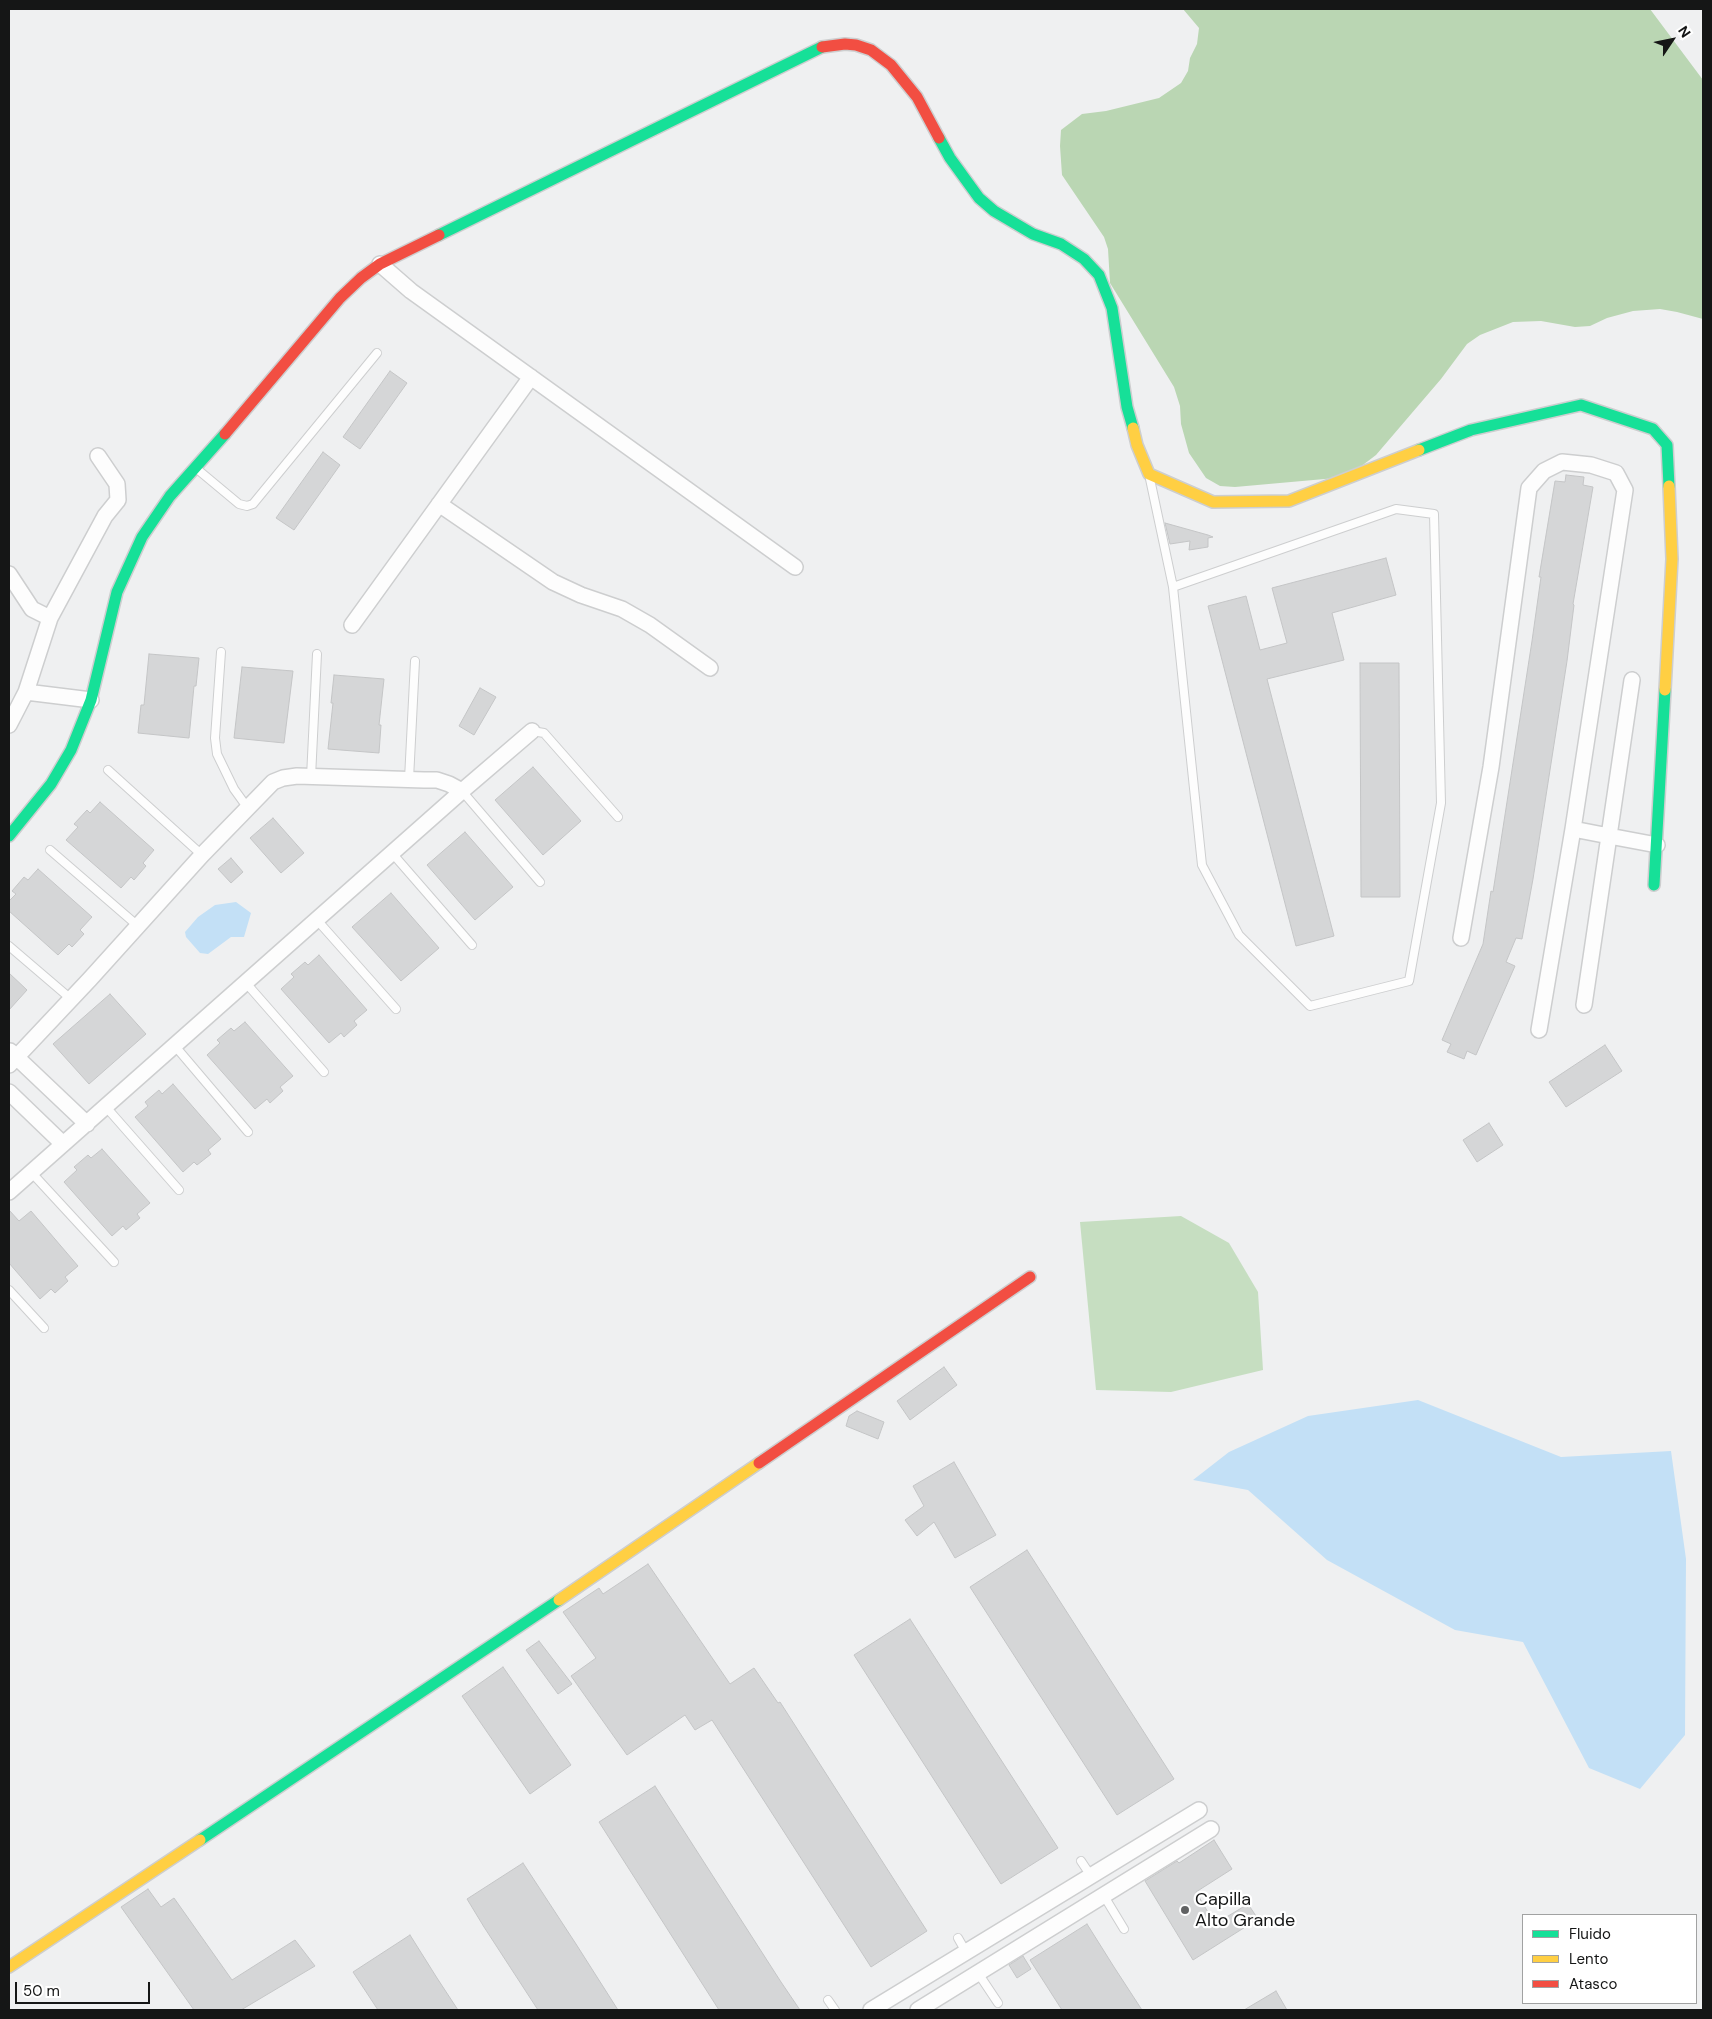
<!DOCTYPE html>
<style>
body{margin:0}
#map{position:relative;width:1712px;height:2019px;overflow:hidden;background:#eff0f1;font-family:"DM Sans",sans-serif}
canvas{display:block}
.frame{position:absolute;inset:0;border:10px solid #151616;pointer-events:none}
.legend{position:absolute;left:1522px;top:1914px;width:175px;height:90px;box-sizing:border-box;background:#fff;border:1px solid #a1a2a2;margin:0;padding:6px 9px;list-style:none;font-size:15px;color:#151616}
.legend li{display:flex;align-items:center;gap:10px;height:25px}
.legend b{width:25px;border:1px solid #a1a2a2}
.north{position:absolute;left:1647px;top:15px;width:50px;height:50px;-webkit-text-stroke:4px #fff;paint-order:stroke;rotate:56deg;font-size:14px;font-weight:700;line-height:20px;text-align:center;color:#151616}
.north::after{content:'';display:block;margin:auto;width:18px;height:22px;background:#151616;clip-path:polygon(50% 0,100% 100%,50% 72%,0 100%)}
.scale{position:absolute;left:15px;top:1982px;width:135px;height:22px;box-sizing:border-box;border:2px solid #151616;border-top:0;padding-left:6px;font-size:15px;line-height:18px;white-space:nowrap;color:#151616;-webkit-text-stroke:4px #fff;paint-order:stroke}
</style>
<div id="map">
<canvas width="1712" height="2019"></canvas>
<div class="frame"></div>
<ul class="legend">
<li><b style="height:6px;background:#16e098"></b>Fluido</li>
<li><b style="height:6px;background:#ffcf43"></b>Lento</li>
<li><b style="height:6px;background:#f24e42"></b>Atasco</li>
</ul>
<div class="north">N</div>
<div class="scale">50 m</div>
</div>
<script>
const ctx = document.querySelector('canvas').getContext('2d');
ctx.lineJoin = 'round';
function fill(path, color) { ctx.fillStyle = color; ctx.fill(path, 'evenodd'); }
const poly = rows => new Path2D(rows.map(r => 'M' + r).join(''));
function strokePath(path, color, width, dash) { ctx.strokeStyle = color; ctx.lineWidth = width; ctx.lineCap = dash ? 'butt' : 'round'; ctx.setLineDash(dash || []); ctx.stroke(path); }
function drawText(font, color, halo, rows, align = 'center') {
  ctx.font = font + ' "DM Sans",sans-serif'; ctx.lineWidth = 4.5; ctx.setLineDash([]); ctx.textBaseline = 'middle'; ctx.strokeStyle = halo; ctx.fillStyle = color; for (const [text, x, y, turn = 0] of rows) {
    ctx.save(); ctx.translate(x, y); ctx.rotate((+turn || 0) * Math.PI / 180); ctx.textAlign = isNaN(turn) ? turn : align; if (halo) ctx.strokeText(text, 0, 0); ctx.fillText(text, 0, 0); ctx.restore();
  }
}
const green = poly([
 [1181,1216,1229,1243,1258,1292,1263,1370,1171,1392,1096,1390,1080,1222]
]);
const forest = poly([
 [1183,9,1650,9,1703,80,1703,319,1677,312,1660,309,1633,311,1607,318,1590,326,1575,327,1541,321,1513,322,1480,335,1467,344,1441,379,1376,455,1347,477,1235,487,1220,486,1206,478,1189,453,1181,424,1180,406,1174,387,1110,283,1108,249,1104,237,1062,175,1060,146,1061,130,1082,114,1106,111,1159,98,1181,83,1188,71,1190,58,1197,44,1199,28]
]);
const water = poly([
 [236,902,251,913,244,937,231,937,208,954,200,953,186,937,185,932,198,917,215,905],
 [1418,1400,1561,1457,1671,1451,1686,1559,1685,1735,1640,1789,1589,1768,1523,1642,1455,1630,1327,1560,1248,1490,1193,1480,1229,1452,1308,1416]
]);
const building = poly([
 [390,371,407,383,360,449,343,437,390,371],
 [323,452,340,465,294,530,276,518,323,452],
 [1566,475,1584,477,1583,485,1593,487,1573,604,1574,605,1567,661,1533,879,1522,939,1516,938,1506,962,1515,966,1476,1055,1467,1051,1464,1059,1447,1052,1451,1044,1442,1040,1483,944,1491,891,1493,892,1532,641,1541,577,1539,577,1555,481,1565,482,1566,475],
 [1165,523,1208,535,1213,537,1208,538,1208,547,1189,550,1190,541,1170,544,1165,523],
 [1386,558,1396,595,1332,613,1344,660,1267,679,1334,936,1296,946,1208,606,1246,596,1260,650,1287,643,1272,588,1386,558],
 [149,654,199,658,196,686,194,686,189,738,138,733,141,705,144,705,149,654],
 [1360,663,1399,663,1400,897,1361,897,1360,663],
 [242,667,293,671,284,743,234,738,242,667],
 [334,675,384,679,379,725,381,725,379,753,328,749,333,703,331,703,334,675],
 [480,688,496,697,474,735,459,726,480,688],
 [533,767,581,821,543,855,495,800,533,767],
 [100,802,154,850,143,863,146,866,134,880,131,877,121,888,66,840,78,827,74,824,87,810,90,813,100,802],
 [273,818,304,853,281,873,250,838,273,818],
 [465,832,513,887,475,920,427,865,465,832],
 [231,858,243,872,231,883,218,869,231,858],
 [38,869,92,917,80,930,84,934,72,947,69,944,58,955,9,911,9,901,16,894,12,891,24,877,28,880,38,869],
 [391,893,439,948,401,981,352,927,391,893],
 [319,955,367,1010,354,1021,357,1025,344,1037,341,1033,329,1043,281,989,294,977,291,974,305,962,308,965,319,955],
 [9,973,27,990,9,1010,9,973],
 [110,994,146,1034,89,1084,53,1044,110,994],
 [245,1022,293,1076,280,1087,283,1091,270,1103,267,1099,255,1109,207,1055,220,1043,217,1040,231,1028,234,1031,245,1022],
 [1605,1045,1622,1071,1566,1107,1549,1082,1605,1045],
 [173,1084,221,1139,208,1150,211,1154,197,1165,194,1162,183,1172,135,1117,148,1106,145,1102,159,1090,162,1094,173,1084],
 [1489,1123,1503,1145,1477,1162,1463,1140,1489,1123],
 [102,1149,150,1203,137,1214,140,1218,126,1230,123,1226,112,1236,64,1182,77,1170,74,1167,88,1155,91,1158,102,1149],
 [9,1210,19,1221,31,1211,78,1266,65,1277,68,1281,55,1293,51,1289,40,1299,9,1263,9,1210],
 [944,1367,957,1385,910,1420,897,1401,944,1367],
 [857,1411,884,1422,878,1439,846,1426,849,1416,857,1411],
 [954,1462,996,1535,955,1558,934,1522,917,1536,905,1520,924,1506,913,1486,954,1462],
 [1027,1550,1174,1779,1117,1815,970,1587,1027,1550],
 [648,1564,730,1684,754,1668,778,1703,780,1702,927,1931,871,1967,712,1720,695,1730,685,1715,627,1755,571,1676,596,1658,563,1612,599,1588,603,1594,648,1564],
 [910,1619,1058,1848,1001,1884,854,1655,910,1619],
 [539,1641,572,1684,558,1694,526,1650,539,1641],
 [503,1667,571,1765,530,1794,462,1696,503,1667],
 [655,1786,781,1982,800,2010,719,2010,599,1822,655,1786],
 [1214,1840,1232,1869,1196,1892,1215,1924,1248,1904,1258,1919,1193,1960,1145,1881,1177,1861,1179,1863,1214,1840],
 [523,1863,576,1944,618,2010,538,2010,484,1927,467,1899,523,1863],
 [148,1889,161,1907,174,1898,232,1980,295,1940,315,1966,241,2010,194,2010,121,1907,148,1889],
 [1087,1924,1114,1967,1142,2010,1062,2010,1030,1960,1087,1924],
 [410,1935,437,1978,458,2010,378,2010,353,1972,410,1935],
 [1023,1956,1031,1969,1017,1978,1009,1965,1023,1956],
 [1276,1991,1287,2010,1244,2010,1276,1991]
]);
const lane = poly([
 [197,469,239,504,247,506,253,504,377,353],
 [1150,479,1173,587,1202,865,1239,935,1310,1006,1409,981,1441,803,1434,514,1396,509,1173,587],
 [221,652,215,738,217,754,234,789,247,807],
 [532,731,544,733,618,817],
 [108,770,202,855],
 [311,777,317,654],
 [409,779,415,661],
 [462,791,540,882],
 [50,850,138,926],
 [392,853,472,945],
 [317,920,396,1009],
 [9,946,71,999],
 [246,983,324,1072],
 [175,1046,248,1132],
 [106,1107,179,1190],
 [31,1172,114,1262],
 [9,1290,44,1328],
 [1081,1861,1091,1876],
 [1104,1896,1124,1929],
 [958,1938,966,1952],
 [978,1973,998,2003],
 [828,2000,835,2010]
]);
const street = poly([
 [380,264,411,291,795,567],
 [439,504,553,582,581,595,622,609,650,625,710,668],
 [9,574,32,609,50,618],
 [352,625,531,377],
 [1632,680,1609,836,1657,845],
 [26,692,91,700],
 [9,725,26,692,50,618,105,516,118,500,117,484,98,456],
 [1461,938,1491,767,1529,488,1544,471,1562,462,1591,465,1616,473,1625,490,1573,829,1609,836,1584,1005],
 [1539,1030,1573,829],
 [10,1051,87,1124],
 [9,1065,90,979,202,855,273,782,283,778,297,776,424,780,437,780,449,784,462,791],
 [9,1092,63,1144],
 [9,1192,462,791,532,731],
 [871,2010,1199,1810],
 [918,2010,1211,1829]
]);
const fast = poly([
 [939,138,950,158,979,198,994,211,1033,234,1061,244,1084,259,1099,275,1112,308,1127,407,1133,428],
 [439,235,822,47],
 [1419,450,1471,430,1581,405,1653,429,1667,445,1669,486],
 [9,836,51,784,71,750,91,700,117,592,142,537,170,496,225,434],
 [1654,885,1665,690],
 [200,1840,559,1600]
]);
const slow = poly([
 [1133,428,1137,445,1149,474,1213,502,1289,501,1419,450],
 [1665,690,1672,559,1669,486],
 [559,1600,759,1463],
 [9,1967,200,1840]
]);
const jam = poly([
 [822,47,845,44,856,45,871,50,891,65,917,97,939,138],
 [225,434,340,298,361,278,380,264,439,235],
 [759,1463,1030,1277]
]);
const markers = [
 [1185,1910,5,"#616263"]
];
const poiNames = [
 ["Capilla",1195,1900],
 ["Alto Grande",1195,1921]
];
fill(green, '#c6dec1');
fill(forest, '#bad6b3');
fill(water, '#c3e0f6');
fill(building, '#d5d6d7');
strokePath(building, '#c4c5c6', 1);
strokePath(lane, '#cdcecf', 10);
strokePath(street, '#cdcecf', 18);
strokePath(fast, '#cdcecf', 14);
strokePath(slow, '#cdcecf', 14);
strokePath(jam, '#cdcecf', 14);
strokePath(lane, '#fdfdfd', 8);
strokePath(street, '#fdfdfd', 15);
strokePath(fast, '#16e098', 11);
strokePath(slow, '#ffcf43', 11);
strokePath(jam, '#f24e42', 11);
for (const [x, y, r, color] of markers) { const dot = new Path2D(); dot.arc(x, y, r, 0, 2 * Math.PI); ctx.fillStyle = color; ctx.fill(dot); strokePath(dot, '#fff', 2); }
drawText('18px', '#151616', '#fff', poiNames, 'left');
</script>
